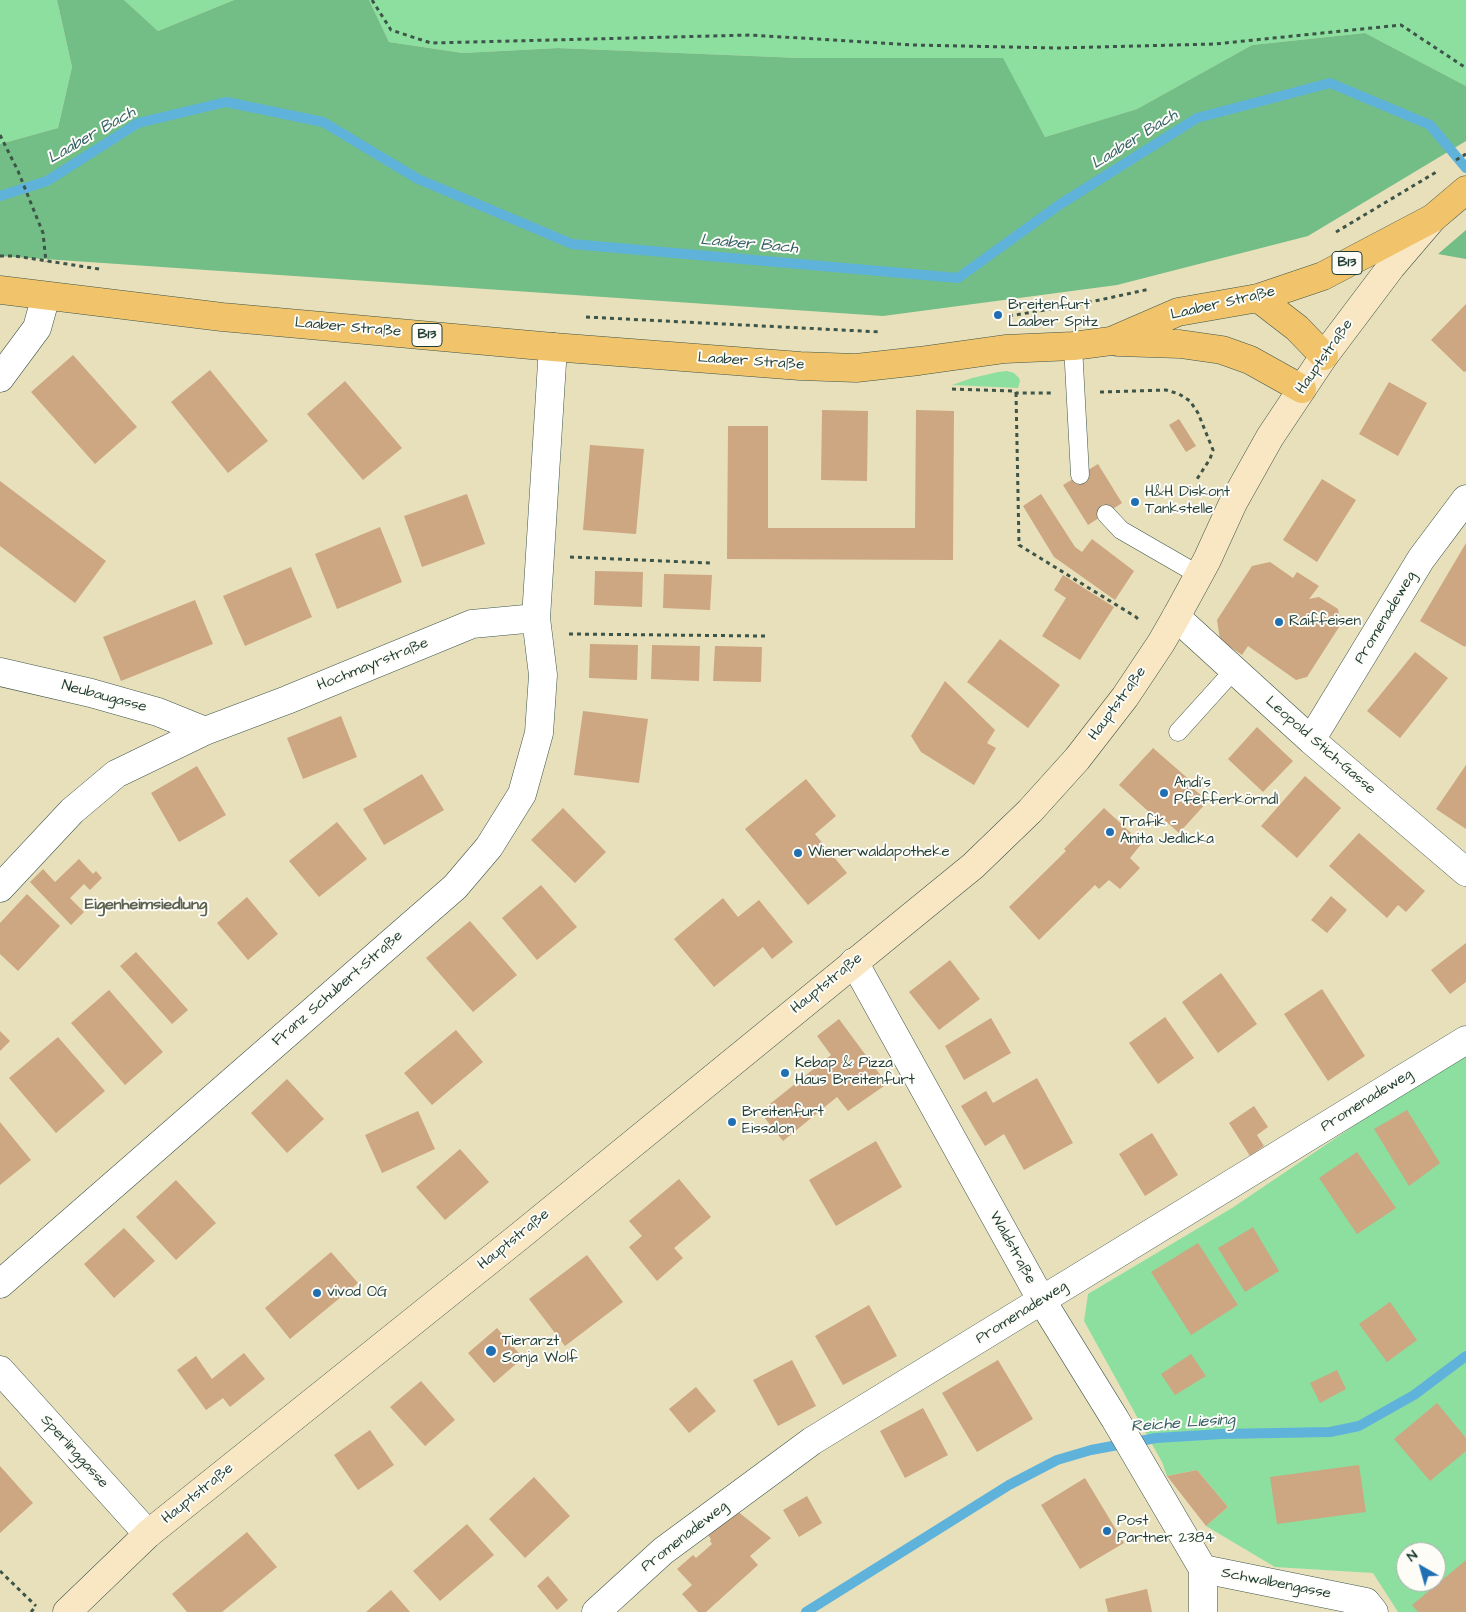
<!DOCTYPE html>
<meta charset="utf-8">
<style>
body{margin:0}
#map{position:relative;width:1466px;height:1612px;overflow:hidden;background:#e8e0bb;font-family:"Architects Daughter",sans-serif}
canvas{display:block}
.north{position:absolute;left:1396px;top:1542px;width:50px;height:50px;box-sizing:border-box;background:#fdfcf7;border:1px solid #a4b0a9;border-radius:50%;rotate:322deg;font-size:14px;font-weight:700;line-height:20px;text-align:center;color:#1f3d34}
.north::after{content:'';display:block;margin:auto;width:18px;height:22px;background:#1f6fb2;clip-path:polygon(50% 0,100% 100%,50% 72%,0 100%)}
</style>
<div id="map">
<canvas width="1466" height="1612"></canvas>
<div class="north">N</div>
</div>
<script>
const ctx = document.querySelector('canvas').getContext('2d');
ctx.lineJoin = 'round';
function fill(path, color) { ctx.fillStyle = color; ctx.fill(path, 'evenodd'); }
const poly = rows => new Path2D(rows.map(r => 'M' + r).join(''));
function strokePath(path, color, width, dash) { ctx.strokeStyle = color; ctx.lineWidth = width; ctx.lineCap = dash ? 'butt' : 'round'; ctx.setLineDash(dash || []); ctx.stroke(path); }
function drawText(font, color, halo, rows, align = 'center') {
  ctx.font = font + ' "Architects Daughter",sans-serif'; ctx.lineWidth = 4; ctx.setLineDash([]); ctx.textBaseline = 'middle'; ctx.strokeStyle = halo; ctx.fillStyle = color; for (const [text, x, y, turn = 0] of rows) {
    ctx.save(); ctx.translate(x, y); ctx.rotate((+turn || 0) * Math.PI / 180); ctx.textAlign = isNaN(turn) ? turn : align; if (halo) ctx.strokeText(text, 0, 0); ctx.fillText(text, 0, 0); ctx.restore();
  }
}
const green = poly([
 [0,0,57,0,72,67,58,128,0,144],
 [124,0,234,0,158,31],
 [369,0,1466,0,1466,86,1365,33,1252,45,1137,109,1045,137,1002,58,800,58,558,48,463,53,389,42],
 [1007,371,1014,373,1019,378,1020,381,1018,388,952,385,972,378,998,372],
 [1466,1055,1466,1612,1398,1612,1373,1573,1275,1567,1206,1526,1228,1507,1197,1470,1167,1476,1162,1462,1084,1321,1088,1294,1232,1208,1404,1092],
 [1406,1552,1436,1552,1436,1582,1406,1582]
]);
const forest = poly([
 [57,0,124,0,158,31,234,0,369,0,389,42,463,53,558,48,800,58,1003,58,1045,137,1137,109,1252,45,1365,33,1466,86,1466,141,1308,236,1117,285,883,316,0,256,0,144,58,128,72,67],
 [1466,230,1466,259,1438,254]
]);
const stream = poly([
 [0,196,47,181,138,123,226,102,323,122,418,179,572,244,958,278,1059,205,1197,118,1330,83,1430,125,1466,168],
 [806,1612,1009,1485,1057,1460,1091,1450,1156,1438,1222,1434,1330,1432,1359,1426,1414,1395,1466,1356]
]);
const building = poly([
 [1466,304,1466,371,1464,372,1431,340],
 [73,355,137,427,95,464,31,392],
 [210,370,268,441,228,473,171,402],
 [345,381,402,448,363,480,307,414],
 [1389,382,1427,403,1398,456,1359,434],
 [822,410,868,411,867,481,821,480],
 [916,410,954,411,953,560,727,559,728,426,768,426,768,528,915,528],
 [1179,419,1196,446,1186,452,1169,425],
 [590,445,644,449,636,534,583,530],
 [1098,464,1122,503,1088,525,1063,485],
 [1322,479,1356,500,1317,562,1283,540],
 [0,481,106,561,75,603,0,546],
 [467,494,485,544,422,567,404,516],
 [1041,494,1075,547,1082,552,1092,539,1134,571,1115,600,1054,557,1023,506],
 [380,527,402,582,337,609,315,554],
 [1466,543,1466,645,1465,647,1420,621],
 [1270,562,1293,578,1297,572,1319,586,1309,599,1319,597,1338,609,1341,624,1307,677,1296,680,1248,646,1242,655,1220,640,1217,620,1252,566],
 [291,567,312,617,245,646,223,596],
 [595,571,643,572,642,607,594,605],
 [664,574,712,575,710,610,663,608],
 [1063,575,1114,607,1080,660,1042,636,1066,598,1054,590],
 [195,600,213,644,121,681,103,637],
 [1000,639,1060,685,1028,728,967,682],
 [590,644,638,645,637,680,589,678],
 [652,645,700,646,699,681,651,679],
 [715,646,762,647,761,682,713,681],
 [1415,652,1448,678,1400,738,1367,711],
 [945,681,995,730,987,743,996,748,974,785,921,752,911,736],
 [583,711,648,719,639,783,574,775],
 [341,716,357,757,303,779,287,738],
 [1257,727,1293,761,1263,792,1228,759],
 [1153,748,1192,782,1189,785,1208,801,1179,833,1161,817,1158,820,1119,785],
 [1466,765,1466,829,1436,809],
 [197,766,226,815,179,842,151,793],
 [422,774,444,810,384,845,363,809],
 [1305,776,1341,808,1297,858,1261,826],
 [806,779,836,816,815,834,847,873,808,905,745,829],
 [563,808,606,852,575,883,531,840],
 [1104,808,1142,843,1130,858,1140,868,1120,889,1109,880,1099,889,1095,885,1039,940,1009,907,1066,851,1064,849],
 [337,822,367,859,319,897,289,861],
 [1359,833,1425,891,1406,912,1398,905,1387,918,1329,866],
 [79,859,93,874,96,871,102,878,90,890,84,884,70,898,84,912,71,925,30,882,43,869,55,882],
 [541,885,577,927,537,960,502,918],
 [27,894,60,926,18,971,0,954,0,923],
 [1331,896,1347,910,1327,933,1311,920],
 [247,897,278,934,248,960,217,923],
 [723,898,738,917,759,900,793,942,772,959,763,947,714,987,674,939],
 [470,921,517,975,473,1012,426,958],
 [1466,943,1466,982,1450,994,1431,970],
 [136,952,188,1010,172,1024,120,966],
 [950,960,980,999,939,1030,909,992],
 [1221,973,1257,1024,1218,1053,1182,1002],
 [1322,989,1365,1056,1328,1081,1284,1014],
 [109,990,163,1052,125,1085,71,1023],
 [1165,1017,1194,1058,1158,1084,1129,1043],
 [991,1018,1011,1053,964,1080,945,1046],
 [839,1019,887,1084,848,1111,837,1097,783,1141,760,1112,831,1055,817,1036],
 [456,1030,483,1062,432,1105,404,1073],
 [0,1031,10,1041,0,1051],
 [58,1037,105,1091,56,1133,9,1078],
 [1037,1078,1073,1143,1024,1170,1004,1134,985,1146,961,1106,986,1091,993,1103],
 [287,1079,324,1119,287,1153,251,1113],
 [1254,1106,1268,1127,1257,1135,1264,1146,1250,1156,1229,1123],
 [1407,1110,1440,1163,1409,1186,1374,1129],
 [418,1111,435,1149,382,1173,365,1135],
 [0,1122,31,1160,0,1185],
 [1152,1133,1178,1175,1145,1196,1119,1154],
 [876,1141,902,1187,836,1226,809,1180],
 [460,1149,489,1182,445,1220,416,1187],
 [1357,1152,1396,1208,1357,1234,1319,1178],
 [679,1179,711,1217,674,1248,683,1258,657,1281,629,1247,642,1236,629,1221],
 [176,1180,216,1223,176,1260,136,1217],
 [1253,1227,1279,1271,1245,1292,1218,1248],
 [124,1228,155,1261,114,1298,84,1264],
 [1198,1243,1238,1305,1191,1335,1151,1272],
 [331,1252,358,1283,290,1339,265,1308],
 [587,1255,623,1302,565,1346,529,1299],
 [1390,1302,1417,1340,1387,1362,1359,1324],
 [869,1305,897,1356,843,1385,815,1336],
 [497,1328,523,1358,494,1383,468,1353],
 [244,1353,265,1379,230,1407,223,1398,206,1410,177,1370,196,1356,212,1379],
 [1191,1354,1206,1376,1175,1395,1161,1374],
 [792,1360,816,1406,778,1426,753,1380],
 [998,1360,1033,1419,977,1452,942,1393],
 [1337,1370,1346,1389,1320,1403,1310,1383],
 [421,1381,455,1420,425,1446,390,1407],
 [696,1387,716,1411,689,1433,669,1409],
 [1437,1403,1466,1438,1466,1451,1430,1481,1394,1439],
 [923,1408,948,1455,905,1478,880,1431],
 [370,1430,394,1465,358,1490,334,1455],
 [1359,1465,1366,1512,1277,1524,1270,1477],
 [0,1466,33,1503,0,1533],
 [1197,1470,1228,1507,1206,1526,1167,1476],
 [534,1477,570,1516,525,1558,489,1519],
 [1085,1478,1124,1543,1080,1569,1041,1505],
 [807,1496,822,1523,799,1537,783,1510],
 [737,1511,771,1538,750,1556,758,1565,706,1612,698,1612,682,1594,692,1585,677,1569,693,1555,696,1558,712,1544,710,1541,711,1539,708,1535],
 [467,1524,494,1555,440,1601,413,1571],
 [247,1532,277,1567,222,1612,187,1612,172,1594],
 [1466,1560,1466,1612,1418,1612,1412,1605],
 [548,1576,568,1600,557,1610,537,1586],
 [1147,1589,1152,1612,1108,1612,1105,1599],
 [391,1590,410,1612,366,1612]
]);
const path = poly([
 [372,0,391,30,431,43,751,35,912,45,1058,48,1215,44,1401,25,1466,68],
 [0,135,18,171,43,233,46,262],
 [1456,160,1466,154],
 [1336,232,1438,171],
 [0,256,15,256,99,269],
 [1009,316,1081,304,1150,289],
 [586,317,881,332],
 [952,389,1015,391,1016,393,1052,393],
 [1100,392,1166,390,1179,394,1190,401,1198,413,1213,450,1210,459,1197,479],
 [1016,393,1019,545,1136,617,1140,621],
 [570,557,710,563],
 [569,634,765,636],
 [0,1571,36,1606],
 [31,1612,36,1606]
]);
const service = poly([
 [1073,346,1080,475],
 [1106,514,1121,530,1199,575],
 [1178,732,1234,670]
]);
const minor = poly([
 [0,378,37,328,46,296],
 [1176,617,1311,740,1466,872],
 [0,672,91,693,158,712,205,731],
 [1311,740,1421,559,1466,499],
 [0,888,72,811,116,774,205,731,287,700,472,624,536,618,553,347],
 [854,962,1042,1301,1115,1419,1203,1569,1203,1612],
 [0,1284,455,887,489,847,522,794,539,733,543,675,536,618],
 [0,1370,148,1534],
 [1203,1569,1366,1602,1374,1612],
 [596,1612,663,1551,812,1441,1466,1040]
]);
const secondary = poly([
 [67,1612,148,1534,521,1235,973,866,1030,811,1077,759,1125,697,1161,643,1176,617,1207,560,1233,503,1270,437,1324,356,1391,267,1432,219]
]);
const primary = poly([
 [0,290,222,317,553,347,800,366,856,368,919,361,1005,349,1073,346,1111,341,1178,312,1258,298,1323,276,1433,218,1466,190],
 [1258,298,1297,328,1324,356],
 [1118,342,1180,344,1222,350,1250,360,1302,389]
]);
const markers = [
 [998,315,5,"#1f6fb2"],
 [1135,502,5,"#1f6fb2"],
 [1279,622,5,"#1f6fb2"],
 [1164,793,5,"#1f6fb2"],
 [1110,832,5,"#1f6fb2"],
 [798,853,5,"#1f6fb2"],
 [785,1073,5,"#1f6fb2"],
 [732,1122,5,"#1f6fb2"],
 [317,1293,5,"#1f6fb2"],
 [491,1351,6,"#1f6fb2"],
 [1107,1531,5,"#1f6fb2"]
];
const shields = [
 [1347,263,30],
 [427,335,30]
];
const shieldNames = [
 ["B13",1347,263],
 ["B13",427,335]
];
const streetNames = [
 ["Laaber Straße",1223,304,-13],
 ["Laaber Straße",348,328,5],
 ["Hauptstraße",1325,357,-55],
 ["Laaber Straße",751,362,4],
 ["Promenadeweg",1386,618,-59],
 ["Hochmayrstraße",373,665,-22],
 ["Neubaugasse",104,697,15],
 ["Hauptstraße",1118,704,-54],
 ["Leopold Stich-Gasse",1320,746,41],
 ["Hauptstraße",827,984,-39],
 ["Franz Schubert-Straße",338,989,-41],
 ["Promenadeweg",1367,1101,-32],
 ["Hauptstraße",514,1240,-39],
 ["Waldstraße",1012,1248,61],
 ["Promenadeweg",1022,1313,-32],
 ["Sperlinggasse",74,1452,48],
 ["Hauptstraße",198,1494,-39],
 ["Promenadeweg",685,1537,-38],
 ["Schwalbengasse",1276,1584,11]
];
const poiNames = [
 ["Breitenfurt",1008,306],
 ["Laaber Spitz",1008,323],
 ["H&H Diskont",1145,493],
 ["Tankstelle",1145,510],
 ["Raiffeisen",1289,622],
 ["Andi's",1174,784],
 ["Pfefferkörndl",1174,801],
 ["Trafik -",1120,823],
 ["Anita Jedlicka",1120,840],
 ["Wienerwaldapotheke",808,853],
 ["Kebap & Pizza",795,1064],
 ["Haus Breitenfurt",795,1081],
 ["Breitenfurt",742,1113],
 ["Eissalon",742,1130],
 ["vivod OG",327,1293],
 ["Tierarzt",502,1342],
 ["Sonja Wolf",502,1359],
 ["Post",1117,1522],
 ["Partner 2384",1117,1539]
];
const waterNames = [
 ["Laaber Bach",92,136,-30],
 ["Laaber Bach",1135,140,-32],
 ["Laaber Bach",749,245,5],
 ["Reiche Liesing",1183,1424,-4]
];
const neighbourhoodNames = [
 ["Eigenheimsiedlung",146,906]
];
fill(green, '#8ddf9f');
fill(forest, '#72be86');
strokePath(stream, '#5fb3db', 10);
fill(building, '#cda682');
strokePath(service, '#3d5548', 19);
strokePath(minor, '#3d5548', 29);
strokePath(secondary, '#3d5548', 29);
strokePath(primary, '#3d5548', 29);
strokePath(path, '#3d5548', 3, [4, 4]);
strokePath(service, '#fff', 18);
strokePath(minor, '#fff', 28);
strokePath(secondary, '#f9e7c3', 28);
strokePath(primary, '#f1c36a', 28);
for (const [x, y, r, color] of markers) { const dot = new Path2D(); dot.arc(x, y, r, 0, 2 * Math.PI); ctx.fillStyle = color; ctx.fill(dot); strokePath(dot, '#fdfcf7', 2); }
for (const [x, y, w] of shields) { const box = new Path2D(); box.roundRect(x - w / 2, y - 11.5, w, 23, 4); ctx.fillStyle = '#fdfcf7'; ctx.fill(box); strokePath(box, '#1f3d34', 1); }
drawText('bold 14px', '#1f3d34', null, shieldNames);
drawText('15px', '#1f3d34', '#fdfcf7', streetNames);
drawText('15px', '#1f3d34', '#fdfcf7', poiNames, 'left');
drawText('italic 16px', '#326066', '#fdfcf7', waterNames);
drawText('bold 16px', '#5c624f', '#fdfcf7', neighbourhoodNames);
</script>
